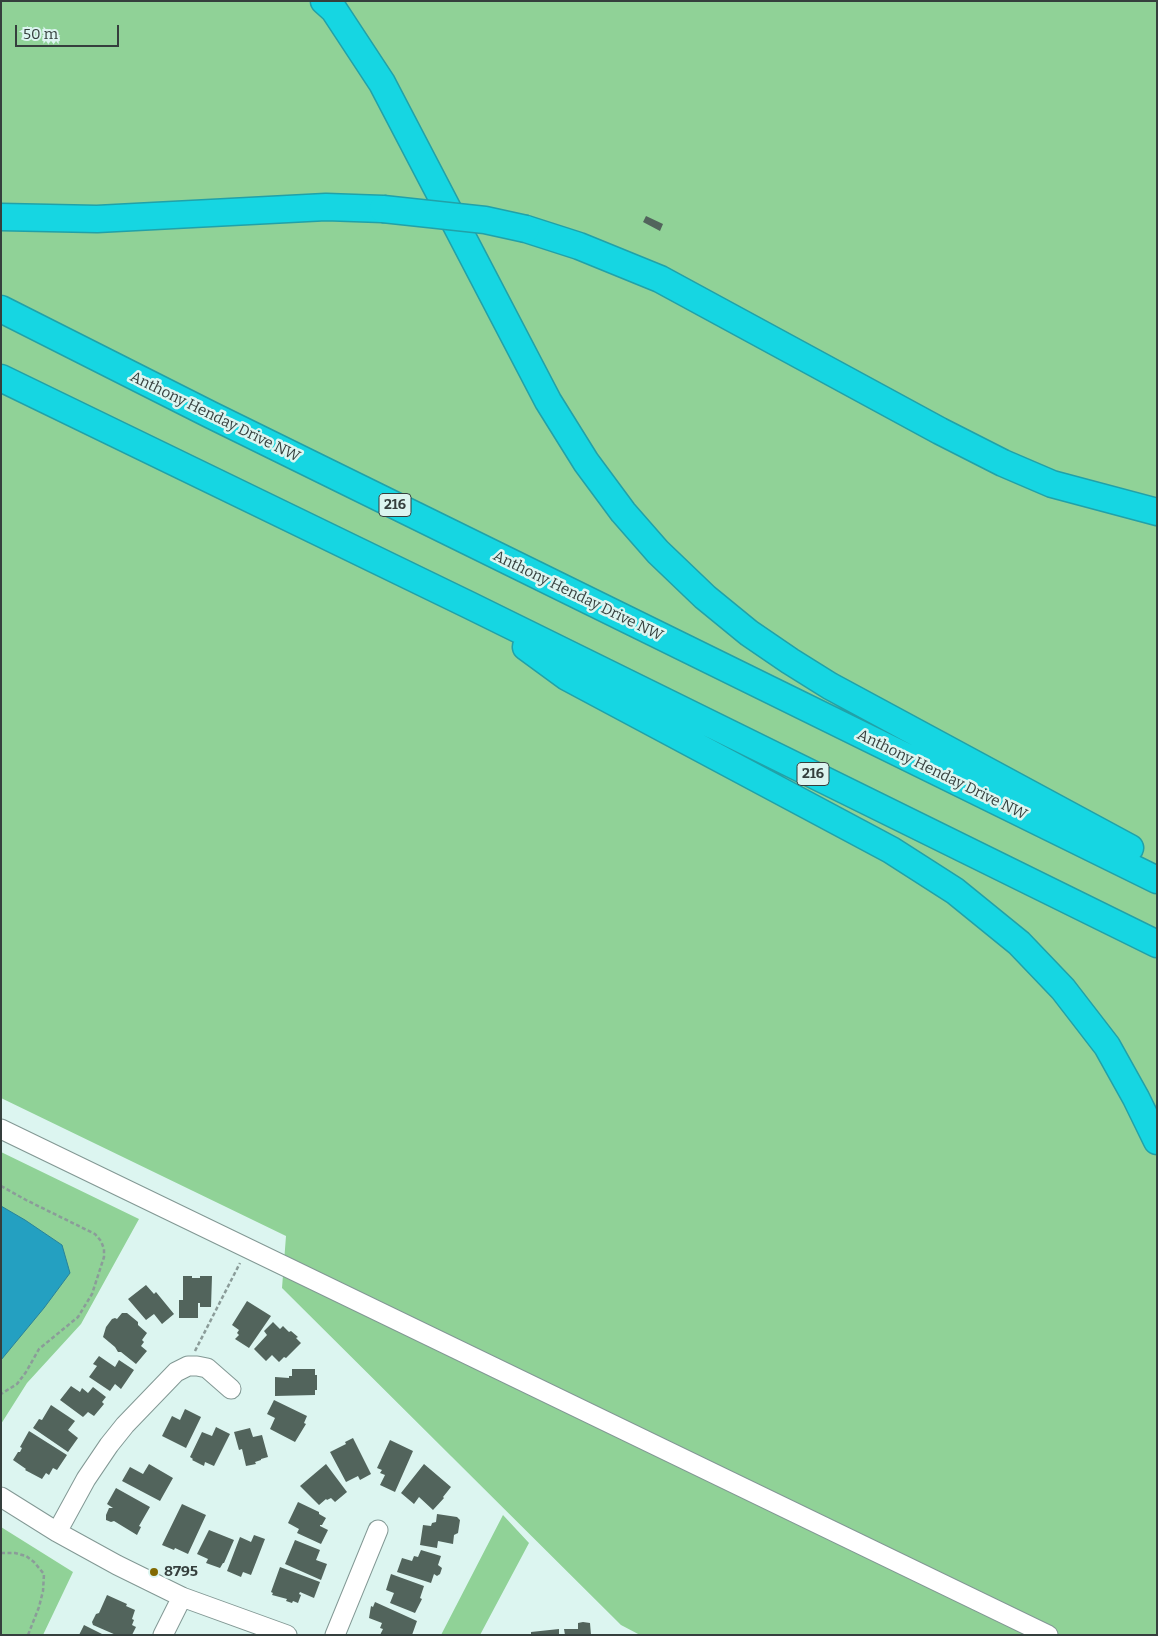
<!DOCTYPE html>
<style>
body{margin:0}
#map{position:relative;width:1158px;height:1636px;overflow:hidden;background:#dcf5f0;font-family:Bitter,serif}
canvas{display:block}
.frame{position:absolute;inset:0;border:2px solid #353f3d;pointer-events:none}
.scale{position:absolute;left:15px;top:25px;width:104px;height:22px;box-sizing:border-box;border:2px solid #353f3d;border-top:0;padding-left:6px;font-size:15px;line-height:18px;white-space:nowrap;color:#353f3d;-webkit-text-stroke:4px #dcf5f0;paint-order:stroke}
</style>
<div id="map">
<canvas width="1158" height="1636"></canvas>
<div class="frame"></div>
<div class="scale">50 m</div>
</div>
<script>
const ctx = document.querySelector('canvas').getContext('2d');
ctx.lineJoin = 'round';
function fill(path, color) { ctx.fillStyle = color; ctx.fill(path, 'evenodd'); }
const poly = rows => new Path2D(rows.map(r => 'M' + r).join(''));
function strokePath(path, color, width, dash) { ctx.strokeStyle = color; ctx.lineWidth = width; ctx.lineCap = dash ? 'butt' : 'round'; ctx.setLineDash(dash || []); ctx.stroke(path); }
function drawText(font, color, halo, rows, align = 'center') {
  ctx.font = font + ' Bitter,serif'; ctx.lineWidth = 5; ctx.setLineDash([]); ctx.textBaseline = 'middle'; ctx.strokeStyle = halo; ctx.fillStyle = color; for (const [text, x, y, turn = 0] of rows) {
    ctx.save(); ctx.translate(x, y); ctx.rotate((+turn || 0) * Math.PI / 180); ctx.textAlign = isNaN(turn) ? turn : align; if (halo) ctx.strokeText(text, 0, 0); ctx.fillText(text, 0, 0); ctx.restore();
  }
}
const green = poly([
 [1,1,1157,1,1157,1635,640,1635,621,1625,282,1288,286,1236,1,1098],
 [1,1152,139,1219,81,1324,27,1383,1,1424],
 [503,1515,529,1543,480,1635,441,1635],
 [1,1527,73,1572,43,1635,1,1635]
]);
const water = poly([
 [1,1206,25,1220,62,1245,70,1273,44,1308,1,1360,1,1206]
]);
const building = poly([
 [646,216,663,224,660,231,643,222],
 [183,1276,192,1276,192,1278,200,1278,200,1276,212,1276,211,1307,200,1307,200,1303,198,1303,198,1318,179,1318,179,1300,183,1300],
 [146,1285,154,1294,156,1292,174,1314,162,1324,154,1314,146,1320,128,1299],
 [247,1301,271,1316,249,1348,235,1339,239,1335,237,1333,239,1330,232,1325],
 [122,1313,127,1313,138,1322,138,1325,147,1333,142,1340,144,1342,141,1346,147,1351,136,1364,121,1352,118,1352,115,1347,103,1337,106,1327,112,1319,115,1318,117,1319],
 [273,1322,280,1329,283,1326,289,1332,291,1331,298,1337,296,1338,301,1343,286,1358,284,1357,279,1362,272,1355,266,1361,254,1349,267,1335,264,1331],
 [99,1356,115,1367,119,1360,134,1370,121,1389,115,1384,110,1391,89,1377,97,1366,93,1364],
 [292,1369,315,1369,315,1375,317,1375,317,1390,315,1390,315,1395,275,1396,275,1377,289,1378,289,1376,292,1376],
 [71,1386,80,1392,82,1388,88,1393,93,1387,106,1397,102,1402,104,1404,94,1416,88,1412,83,1417,60,1400],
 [274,1400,307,1416,304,1423,306,1424,295,1442,270,1429,275,1418,267,1414],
 [51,1405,75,1421,68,1430,78,1438,68,1452,33,1428,39,1419,42,1420],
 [185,1409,201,1417,186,1448,162,1436,172,1416,180,1420],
 [216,1427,230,1434,214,1466,205,1462,204,1466,192,1460,193,1459,190,1457,202,1432,212,1436],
 [250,1428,253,1437,262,1435,268,1457,261,1459,261,1460,255,1462,256,1464,246,1466,242,1449,239,1450,234,1432],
 [29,1431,67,1455,57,1470,53,1468,49,1475,46,1473,42,1479,25,1470,26,1469,13,1460,18,1452,20,1452,22,1448,20,1447],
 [353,1438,371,1474,360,1480,358,1476,346,1482,330,1452,346,1444,345,1442],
 [390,1440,413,1451,395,1492,380,1485,385,1475,380,1473,382,1470,377,1468],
 [149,1464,173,1478,160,1501,122,1481,130,1467,143,1474],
 [326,1464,347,1492,335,1502,331,1498,327,1500,326,1499,319,1505,300,1486],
 [424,1464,451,1487,443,1497,444,1498,433,1510,419,1497,414,1504,401,1493],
 [116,1488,150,1507,139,1526,141,1527,137,1535,114,1521,111,1522,106,1520,106,1515,109,1508,113,1508,107,1504],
 [298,1502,319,1512,319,1514,326,1518,322,1525,320,1525,320,1526,328,1530,321,1544,297,1533,299,1529,288,1523],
 [182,1504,206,1515,188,1554,175,1548,174,1550,162,1545],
 [437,1514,457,1517,460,1520,458,1533,454,1535,453,1544,438,1541,437,1548,420,1545,423,1525,431,1526,432,1523,436,1522],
 [209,1530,234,1540,224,1563,223,1563,220,1568,206,1563,208,1559,197,1554],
 [254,1535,265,1539,251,1575,243,1572,241,1577,227,1571,240,1537,251,1542],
 [295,1540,320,1550,316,1560,327,1564,321,1580,285,1564],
 [421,1550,441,1556,438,1565,442,1568,440,1574,437,1576,434,1574,431,1583,397,1572,402,1558,412,1561,414,1556,418,1557],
 [280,1567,320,1582,314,1598,300,1592,299,1594,301,1595,298,1603,293,1601,292,1603,286,1601,287,1599,272,1595,273,1593,271,1592],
 [391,1574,424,1586,420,1598,422,1599,415,1613,390,1603,394,1593,386,1590],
 [107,1595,127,1604,126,1606,135,1610,132,1619,134,1620,132,1625,136,1627,132,1635,116,1635,93,1625,92,1622,96,1614,99,1613],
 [375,1602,417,1621,412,1635,380,1635,383,1629,380,1628,382,1623,369,1618,371,1606,373,1607],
 [583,1622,590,1623,591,1635,565,1635,564,1629,578,1629,578,1623],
 [84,1625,104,1635,79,1635],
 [559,1629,559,1635,531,1635,531,1632]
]);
const path = poly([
 [1,1186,26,1200,95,1234,101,1241,104,1249,104,1257,92,1294,78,1317,39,1349,26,1372,17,1384,1,1394],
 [195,1351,240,1263],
 [1,1553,15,1553,26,1556,34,1562,44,1574,43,1591,39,1607,28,1635]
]);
const minor = poly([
 [1,1129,1048,1635],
 [1,1497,57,1532,117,1565,182,1597,287,1635],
 [57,1532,86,1479,109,1445,125,1425,176,1372,188,1366,197,1366,207,1368,231,1389],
 [163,1635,182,1597],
 [335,1635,378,1530]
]);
const highway = poly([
 [324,1,334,10,382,83,548,401,586,462,623,512,658,552,705,597,749,633,790,661,830,686,1130,848],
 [1,217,97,219,326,207,383,209],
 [526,229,579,246,660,279,940,431,1003,463,1052,484,1157,512],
 [1,309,211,415,1157,880],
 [1,378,469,605,1157,944],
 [526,647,567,677,891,850,955,891,1019,943,1063,989,1107,1046,1136,1098,1157,1141]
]);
const highwayBridge = poly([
 [383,209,485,220,526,229]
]);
const markers = [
 [154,1572,5,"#826902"]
];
const shields = [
 [395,505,32],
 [813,774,32]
];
const shieldNames = [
 ["216",395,505],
 ["216",813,774]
];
const streetNames = [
 ["Anthony Henday Drive NW",215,417,26],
 ["Anthony Henday Drive NW",578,596,26],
 ["Anthony Henday Drive NW",942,775,26]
];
const poiNames = [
 ["8795",164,1572]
];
fill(green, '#90d297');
fill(water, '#24a0c1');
strokePath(water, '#298399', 1);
fill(building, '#52645c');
strokePath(minor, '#829894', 21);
strokePath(highway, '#21a1a8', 29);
strokePath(path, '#8b9c99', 2.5, [4, 2.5]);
strokePath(minor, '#fff', 19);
strokePath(highway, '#16d6e2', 26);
strokePath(highwayBridge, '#21a1a8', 29, []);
strokePath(highwayBridge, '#16d6e2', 26);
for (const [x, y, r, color] of markers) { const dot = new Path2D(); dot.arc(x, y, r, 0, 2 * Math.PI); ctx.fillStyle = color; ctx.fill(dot); strokePath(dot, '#dcf5f0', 2); }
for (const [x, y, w] of shields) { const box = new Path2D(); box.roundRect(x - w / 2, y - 11.5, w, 23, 4); ctx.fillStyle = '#dcf5f0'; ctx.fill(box); strokePath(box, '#353f3d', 1); }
drawText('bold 14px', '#353f3d', null, shieldNames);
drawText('15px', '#353f3d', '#dcf5f0', streetNames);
drawText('bold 15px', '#353f3d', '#dcf5f0', poiNames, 'left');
</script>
